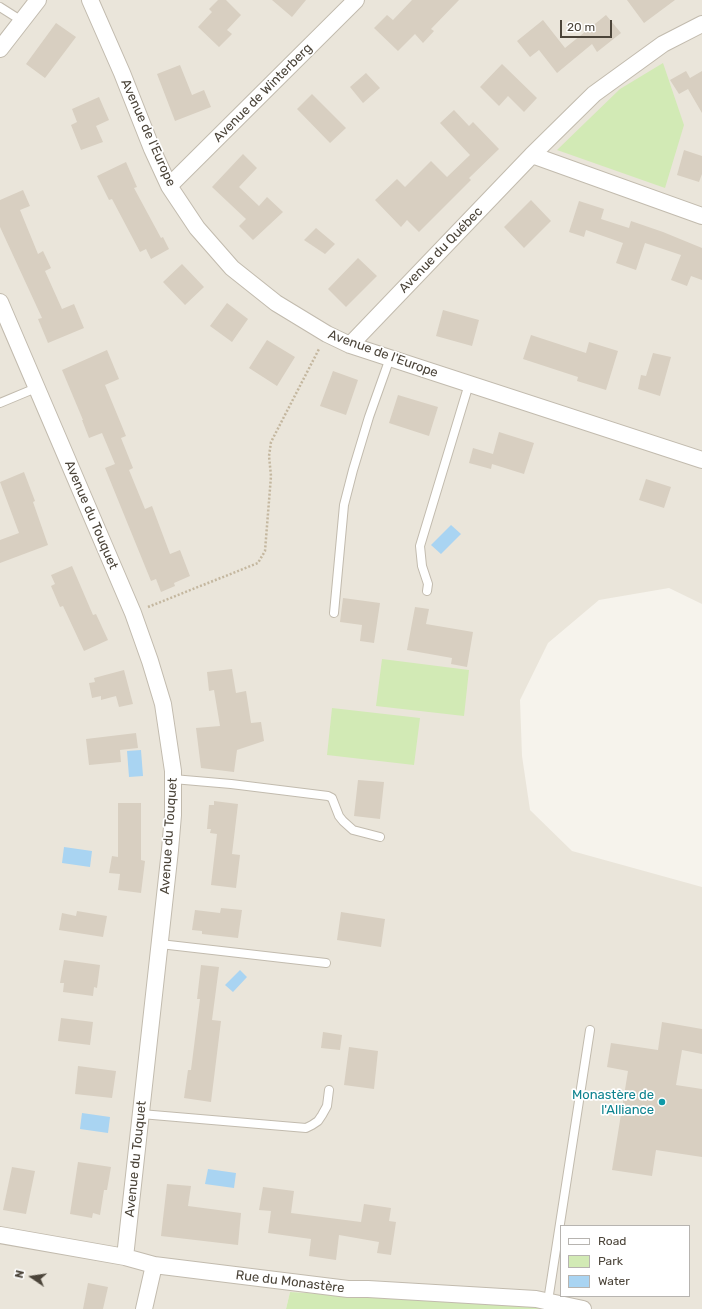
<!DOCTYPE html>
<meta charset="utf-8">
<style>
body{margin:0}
#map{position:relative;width:702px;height:1309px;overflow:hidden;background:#f6f3ec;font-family:Rubik,sans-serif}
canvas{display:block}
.legend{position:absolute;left:560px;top:1225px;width:130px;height:72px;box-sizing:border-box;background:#fff;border:1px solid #b7b4b0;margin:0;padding:5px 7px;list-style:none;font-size:12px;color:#4b4439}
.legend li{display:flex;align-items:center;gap:8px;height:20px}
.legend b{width:20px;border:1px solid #b7b4b0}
.north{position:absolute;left:12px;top:1257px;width:40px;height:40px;-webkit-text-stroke:3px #fff;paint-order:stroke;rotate:283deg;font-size:11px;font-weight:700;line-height:16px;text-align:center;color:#4b4439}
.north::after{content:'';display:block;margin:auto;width:14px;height:18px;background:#4b4439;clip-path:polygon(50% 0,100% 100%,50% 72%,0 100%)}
.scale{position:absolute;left:560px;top:20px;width:52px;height:18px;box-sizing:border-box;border:2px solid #4b4439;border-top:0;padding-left:5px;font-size:12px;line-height:14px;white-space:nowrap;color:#4b4439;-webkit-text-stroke:3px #fff;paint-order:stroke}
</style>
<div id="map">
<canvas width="702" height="1309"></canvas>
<ul class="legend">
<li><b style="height:5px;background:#fff"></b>Road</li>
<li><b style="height:11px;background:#d2eab5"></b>Park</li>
<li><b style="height:11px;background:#a9d4f2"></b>Water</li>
</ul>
<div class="north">N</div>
<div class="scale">20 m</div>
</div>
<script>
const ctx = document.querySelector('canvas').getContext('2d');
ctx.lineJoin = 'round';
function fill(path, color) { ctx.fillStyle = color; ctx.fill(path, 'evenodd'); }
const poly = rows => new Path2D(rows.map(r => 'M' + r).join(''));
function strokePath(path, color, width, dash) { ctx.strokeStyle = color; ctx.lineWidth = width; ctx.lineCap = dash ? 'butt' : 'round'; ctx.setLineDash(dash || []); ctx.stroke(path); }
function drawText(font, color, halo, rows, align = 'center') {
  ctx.font = font + ' Rubik,sans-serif'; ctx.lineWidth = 3.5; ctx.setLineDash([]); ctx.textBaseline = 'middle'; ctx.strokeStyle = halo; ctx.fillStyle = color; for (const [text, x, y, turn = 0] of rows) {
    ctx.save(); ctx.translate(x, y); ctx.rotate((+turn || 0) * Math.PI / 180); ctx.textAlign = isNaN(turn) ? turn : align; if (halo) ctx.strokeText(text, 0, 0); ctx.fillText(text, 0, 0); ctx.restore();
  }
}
const residential = poly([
 [0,0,702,0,702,604,669,588,599,600,548,643,520,700,522,756,530,810,572,851,702,887,702,1309,557,1309,290,1292,286,1309,0,1309],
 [561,1226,689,1226,689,1296,561,1296]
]);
const green = poly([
 [663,63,684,125,665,188,557,150,620,89],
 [382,659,469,670,464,716,376,706],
 [332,708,420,718,414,765,327,755],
 [290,1292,543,1306,557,1309,286,1309]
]);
const water = poly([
 [451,525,461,534,441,554,431,545],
 [141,750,143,776,129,777,127,751],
 [64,847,92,851,90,867,62,863],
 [240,970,247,977,233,992,225,985],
 [82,1113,110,1117,108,1133,80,1129],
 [208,1169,236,1173,234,1188,205,1184]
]);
const building = poly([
 [218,0,226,0,241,15,227,30,232,34,219,47,198,27,212,12,209,9],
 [272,0,306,0,292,17],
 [412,0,459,0,431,29,434,31,423,43,415,34,398,51,374,28,387,15,393,20],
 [627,0,675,0,644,23],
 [606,15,621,33,597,52,592,44,557,73,539,50,530,57,517,41,543,20,565,48],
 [56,23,76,37,45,78,26,64],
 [502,64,537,98,524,112,508,96,499,106,480,87],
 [180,65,192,95,204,90,211,107,175,121,157,74],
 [686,71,690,78,702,71,702,113,688,89,679,94,670,80],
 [366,73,380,88,363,103,350,87],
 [312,94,346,128,330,143,297,109],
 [99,97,109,120,96,126,103,142,81,150,71,125,77,122,72,109],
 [454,110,469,126,473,122,499,149,469,178,471,180,419,232,407,220,401,227,375,200,397,179,405,187,431,161,447,177,470,155,440,123],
 [684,150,702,156,702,174,699,182,677,175],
 [243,154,257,168,239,187,259,206,267,197,283,212,253,240,239,226,246,219,212,187],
 [126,162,137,187,134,188,161,238,163,237,169,249,151,259,146,249,140,252,112,199,109,200,97,176],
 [23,190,30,206,20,210,38,254,43,251,51,268,45,271,62,309,74,304,84,328,48,343,38,319,42,318,0,227,0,200],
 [531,200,551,221,524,248,504,227],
 [579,201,604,209,601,219,629,228,631,221,663,232,702,248,702,280,691,276,687,286,671,280,681,255,645,243,636,270,616,263,623,243,586,230,584,237,569,232],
 [316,228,335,244,325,254,304,240],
 [358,258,377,276,346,307,328,289],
 [182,264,204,287,185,305,163,282],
 [227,303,248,319,232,342,210,326],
 [443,310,479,320,472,346,436,336],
 [531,335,586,353,589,342,618,351,606,390,577,381,578,377,523,359],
 [267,340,295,357,277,386,249,368],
 [107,350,119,379,105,385,126,436,121,438,133,468,129,470,145,509,152,506,170,554,180,550,190,576,174,583,175,586,161,592,156,579,151,581,105,468,115,464,102,433,89,438,82,420,83,420,62,370],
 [653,353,671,357,660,396,638,389,641,375,646,376],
 [333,371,358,380,346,415,320,406],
 [398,395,438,407,429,436,389,423],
 [499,432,534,443,524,474,492,464,491,469,469,463,473,448,493,454],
 [24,472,35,501,33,502,48,545,0,563,0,540,19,533,0,482],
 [646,479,671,487,664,508,639,500],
 [72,566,93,615,96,614,108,640,84,651,63,606,60,607,51,586,55,584,51,575],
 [343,598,380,603,374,643,360,641,362,625,340,622],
 [415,607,429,609,426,624,473,632,467,667,451,664,452,658,407,650],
 [232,669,236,693,246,691,251,723,261,722,264,741,237,750,234,772,201,768,196,728,220,726,214,690,209,691,207,672],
 [124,670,133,704,119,707,116,696,101,700,101,696,92,698,89,683,95,682,94,678],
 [136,733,138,748,120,750,121,762,89,765,86,739],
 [358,780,384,782,380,819,354,816],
 [214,801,238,804,232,854,240,855,236,888,211,885,217,834,210,833,211,829,207,829,209,805,214,805],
 [118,803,141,803,141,860,145,861,141,893,118,890,120,874,109,873,112,856,118,857],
 [221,908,242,910,238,938,202,934,202,931,192,930,195,910,220,913],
 [77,911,107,916,103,937,59,930,62,913,76,916],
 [341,912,385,919,381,947,337,940],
 [64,960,100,965,97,988,94,987,93,996,63,992,64,983,60,983],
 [201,965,219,967,212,1020,221,1021,211,1102,184,1098,188,1070,191,1070,200,999,197,999],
 [61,1018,93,1022,90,1045,58,1041],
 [662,1022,702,1029,702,1054,682,1050,676,1085,702,1089,702,1157,656,1150,652,1176,612,1170,628,1071,607,1067,611,1043,658,1050],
 [323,1032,342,1035,340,1050,321,1048],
 [349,1047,378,1051,374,1089,344,1085],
 [78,1066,116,1071,112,1098,75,1094],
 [78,1162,111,1167,107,1190,104,1190,100,1215,93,1213,92,1218,70,1214],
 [12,1167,35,1171,26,1214,3,1210],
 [167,1184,191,1186,188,1206,241,1213,238,1245,161,1236],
 [263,1187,294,1191,291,1213,361,1222,364,1204,391,1208,389,1221,396,1222,391,1255,377,1253,379,1242,339,1235,336,1260,309,1256,311,1239,268,1233,271,1211,259,1210],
 [88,1283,108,1287,103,1309,83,1309]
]);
const path = poly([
 [148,607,258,563,265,551,271,476,269,456,271,442,319,349]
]);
const lane = poly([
 [0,7,22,21],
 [0,403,36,388],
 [427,591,428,584,422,566,420,546,469,384],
 [334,613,344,505,353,470,369,417,390,358],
 [173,779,231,784,328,796,332,798,339,816,343,821,353,830,380,837],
 [160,944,326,963],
 [141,1114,306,1128,312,1125,318,1121,322,1115,327,1106,329,1090],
 [548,1301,590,1030]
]);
const street = poly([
 [90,0,122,73,152,149,169,186,197,228,232,268,276,303,327,334,350,345,702,460],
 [0,49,38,0],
 [532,155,702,216],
 [169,186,356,0],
 [0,302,133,613,150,661,163,704,173,771,173,815,170,850,125,1257],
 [350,345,532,155,594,94,663,44,702,24],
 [0,1235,125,1257,154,1265,348,1289,368,1289,536,1299,583,1309],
 [144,1309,154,1265]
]);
const markers = [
 [662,1102,4,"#0f9aa8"]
];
const streetNames = [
 ["Avenue de Winterberg",263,93,-45],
 ["Avenue de l'Europe",148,133,66],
 ["Avenue du Québec",441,250,-46],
 ["Avenue de l'Europe",383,354,20],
 ["Avenue du Touquet",91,515,67],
 ["Avenue du Touquet",169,836,-86],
 ["Avenue du Touquet",136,1159,-84],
 ["Rue du Monastère",290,1282,7]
];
const cultureNames = [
 ["Monastère de",654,1095],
 ["l'Alliance",654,1110]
];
fill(residential, '#eae5da');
fill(green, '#d2eab5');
fill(water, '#a9d4f2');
fill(building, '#d8cfc1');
strokePath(lane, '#c2bbae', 10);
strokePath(street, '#c2bbae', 18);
strokePath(path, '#c4b79f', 2.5, [2, 2]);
strokePath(lane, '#fff', 8);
strokePath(street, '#fff', 16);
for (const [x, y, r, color] of markers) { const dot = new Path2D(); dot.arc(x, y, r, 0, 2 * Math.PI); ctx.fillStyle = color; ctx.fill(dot); strokePath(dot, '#fff', 1.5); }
drawText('13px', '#4b4439', '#fff', streetNames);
drawText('13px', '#0d838f', '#fff', cultureNames, 'right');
</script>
